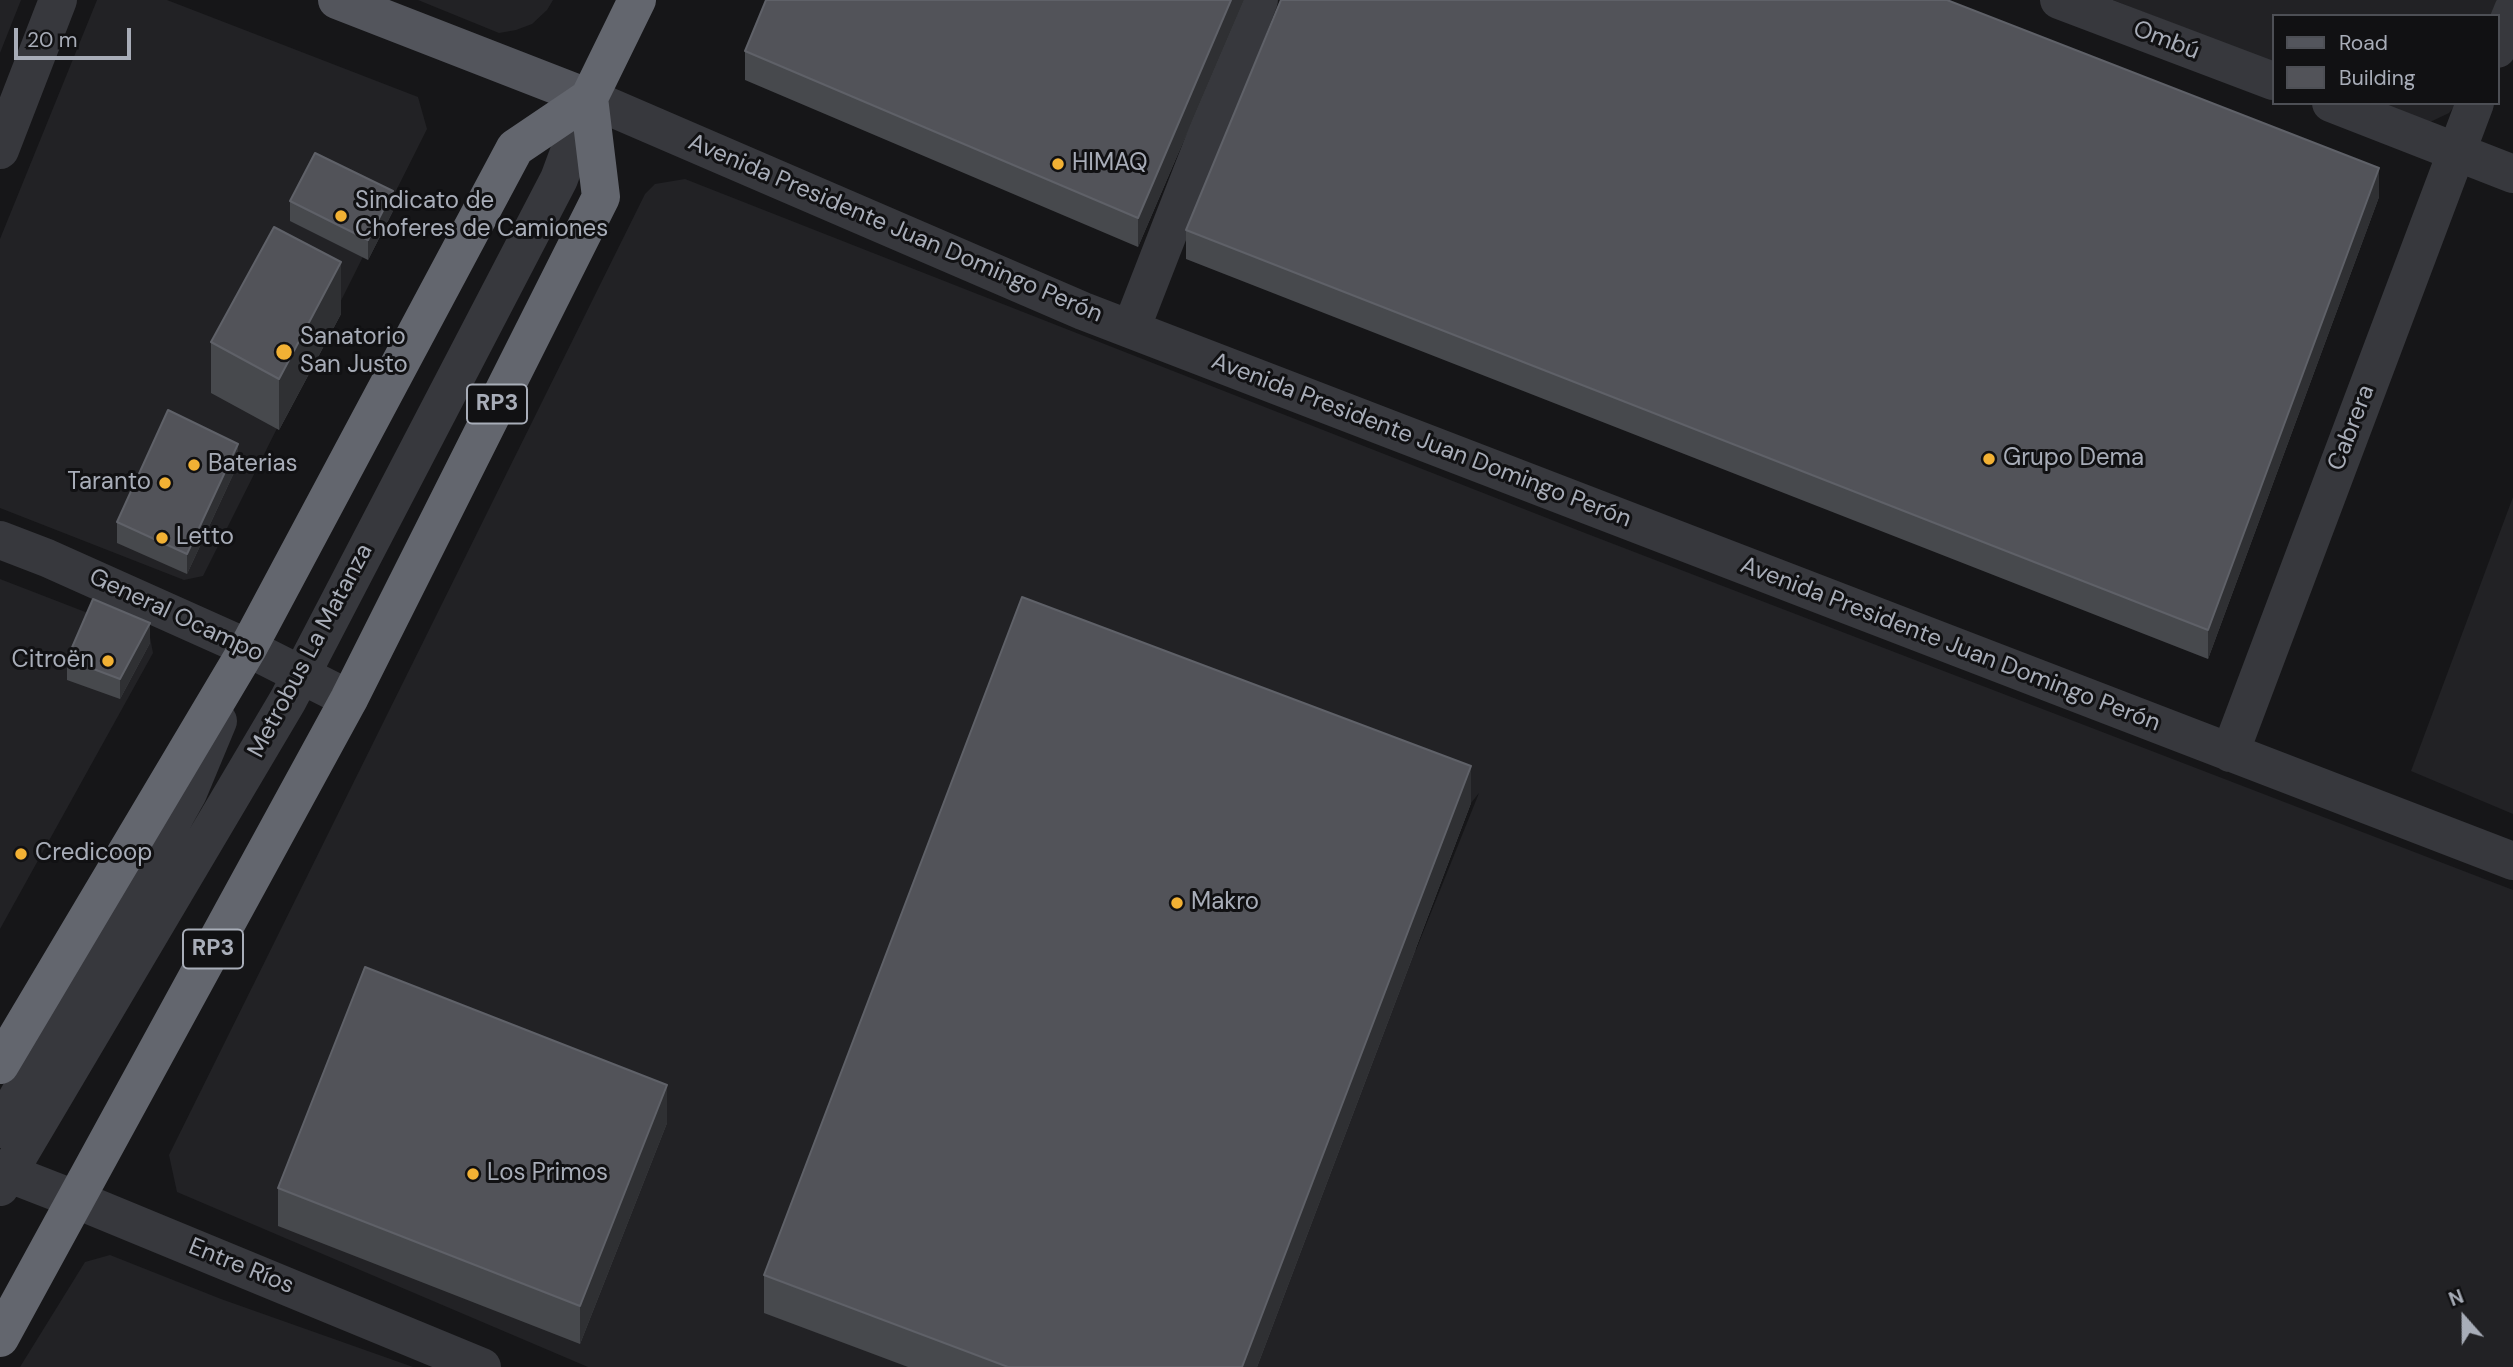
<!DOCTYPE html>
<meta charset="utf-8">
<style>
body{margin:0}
#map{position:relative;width:2513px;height:1367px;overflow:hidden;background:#161618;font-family:"DM Sans",sans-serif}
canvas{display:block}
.legend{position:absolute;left:2272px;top:14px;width:228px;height:91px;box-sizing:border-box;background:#111113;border:2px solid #4d4f55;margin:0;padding:9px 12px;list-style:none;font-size:21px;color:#a8adb8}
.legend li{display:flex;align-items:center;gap:14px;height:35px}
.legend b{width:35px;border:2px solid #4d4f55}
.north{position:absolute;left:2429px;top:1283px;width:70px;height:70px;-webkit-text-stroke:5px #111113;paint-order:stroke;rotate:339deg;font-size:19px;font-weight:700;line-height:28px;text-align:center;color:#a8adb8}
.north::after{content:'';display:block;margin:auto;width:24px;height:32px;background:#a8adb8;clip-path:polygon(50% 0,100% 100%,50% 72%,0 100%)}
.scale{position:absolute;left:14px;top:28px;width:117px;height:32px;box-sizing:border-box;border:4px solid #a8adb8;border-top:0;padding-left:9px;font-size:21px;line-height:24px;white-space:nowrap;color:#a8adb8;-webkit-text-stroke:5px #111113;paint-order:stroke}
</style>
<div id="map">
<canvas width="2513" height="1367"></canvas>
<ul class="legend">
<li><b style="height:9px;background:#53555c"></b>Road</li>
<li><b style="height:19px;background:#525359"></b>Building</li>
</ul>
<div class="north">N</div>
<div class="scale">20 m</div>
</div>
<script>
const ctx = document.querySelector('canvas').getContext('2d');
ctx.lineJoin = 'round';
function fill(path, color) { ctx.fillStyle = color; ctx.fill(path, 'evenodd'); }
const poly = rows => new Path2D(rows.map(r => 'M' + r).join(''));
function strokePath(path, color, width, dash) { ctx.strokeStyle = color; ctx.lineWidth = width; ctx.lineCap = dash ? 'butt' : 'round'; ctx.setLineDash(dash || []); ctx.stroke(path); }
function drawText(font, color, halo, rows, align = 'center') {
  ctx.font = font + ' "DM Sans",sans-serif'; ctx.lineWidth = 6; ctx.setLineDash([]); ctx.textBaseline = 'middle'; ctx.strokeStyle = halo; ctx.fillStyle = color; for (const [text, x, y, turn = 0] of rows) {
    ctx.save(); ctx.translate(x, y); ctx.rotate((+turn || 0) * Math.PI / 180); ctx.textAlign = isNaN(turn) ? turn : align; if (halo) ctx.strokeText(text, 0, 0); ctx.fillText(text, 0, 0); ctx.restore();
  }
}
const built = poly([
 [0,0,21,0,0,53],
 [97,0,167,0,418,97,427,129,203,576,184,580,0,508,0,239],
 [418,0,553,0,547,10,532,24,516,30,499,33],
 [2113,0,2499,0,2493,16,2273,16,2273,63],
 [2377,103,2457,103,2449,113,2428,123],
 [685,179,1585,533,2513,890,2513,1367,588,1367,177,1192,169,1155,645,194,655,184],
 [1479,793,1416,950,1415,950,1471,803],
 [2513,497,2513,814,2411,771],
 [0,579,150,637,153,653,0,929],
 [110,1255,221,1299,413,1367,20,1367,85,1262]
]);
const minor = poly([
 [2059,0,2273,81],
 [2497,49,2513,10],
 [2331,103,2513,174],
 [0,150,58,0],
 [1131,329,1259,0],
 [0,540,47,558,248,648,349,699],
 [2230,753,2475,103],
 [0,1129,188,793,218,721],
 [0,1170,77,1200,482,1367],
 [0,1187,288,700,559,179,589,98,1083,311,2513,861]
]);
const major = poly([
 [337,0,589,98]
]);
const highway = poly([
 [0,1065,248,648,515,148,589,98],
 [0,1338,349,699,601,197,589,98,637,0]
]);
const wall = poly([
 [1244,0,1138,247,745,80,745,51],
 [2379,197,2208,659,1186,259,1186,230],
 [290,201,393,211,368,260,290,221],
 [341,314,279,430,211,393,211,342],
 [238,464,187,574,117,543,117,522],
 [150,643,120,699,67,680,67,659],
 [1471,803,1257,1367,908,1367,764,1313,764,1275],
 [667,1123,580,1344,278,1226,278,1188]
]);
const shadedWall = poly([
 [1231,0,1244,0,1138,247,1138,218],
 [2379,168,2379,197,2208,659,2208,630],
 [393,191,393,211,368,260,368,240],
 [341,262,341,314,279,430,279,379],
 [238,444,238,464,187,574,187,554],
 [150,623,150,643,120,699,120,679],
 [1471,766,1471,803,1257,1367,1242,1367],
 [667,1085,667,1123,580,1344,580,1306]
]);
const building = poly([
 [766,0,1231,0,1138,218,745,51,766,0],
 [1281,0,1947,0,2379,168,2208,630,1186,230,1281,0],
 [315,153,393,191,368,240,290,201,315,153],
 [274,227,341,262,279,379,211,342,274,227],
 [168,410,238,444,187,554,117,522,168,410],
 [1022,597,1471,766,1242,1367,1008,1367,764,1275,1022,597],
 [93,599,150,623,120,679,67,659,93,599],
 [365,967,667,1085,580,1306,278,1188,365,967]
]);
const markers = [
 [1058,164,7,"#f2b134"],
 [341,216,7,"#f2b134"],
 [284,352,9,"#f2b134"],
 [1989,459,7,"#f2b134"],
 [194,465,7,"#f2b134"],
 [165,483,7,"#f2b134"],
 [162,538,7,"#f2b134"],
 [108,661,7,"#f2b134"],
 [21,854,7,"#f2b134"],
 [1177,903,7,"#f2b134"],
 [473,1174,7,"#f2b134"]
];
const shields = [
 [497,404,60],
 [213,949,60]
];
const shieldNames = [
 ["RP3",497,404],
 ["RP3",213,949]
];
const streetNames = [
 ["Ombú",2166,41,21],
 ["Avenida Presidente Juan Domingo Perón",895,229,23],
 ["Cabrera",2352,428,-69],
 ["Avenida Presidente Juan Domingo Perón",1421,441,21],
 ["General Ocampo",176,616,25],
 ["Avenida Presidente Juan Domingo Perón",1950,645,21],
 ["Metrobus La Matanza",311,651,-62],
 ["Entre Ríos",241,1267,22]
];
const poiNames = [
 ["HIMAQ",1072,164],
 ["Sindicato de",355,202],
 ["Choferes de Camiones",355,230],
 ["Sanatorio",300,338],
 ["San Justo",300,366],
 ["Grupo Dema",2003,459],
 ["Baterias",208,465],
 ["Taranto",151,483,"right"],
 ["Letto",176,538],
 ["Citroën",94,661,"right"],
 ["Credicoop",35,854],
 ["Makro",1191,903],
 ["Los Primos",487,1174]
];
fill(built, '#222225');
strokePath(minor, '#37383d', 38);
strokePath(major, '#53555c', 38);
strokePath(highway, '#63666e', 38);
fill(wall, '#47494d');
fill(shadedWall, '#2f3033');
fill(building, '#525359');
strokePath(building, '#5f6168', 2);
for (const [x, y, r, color] of markers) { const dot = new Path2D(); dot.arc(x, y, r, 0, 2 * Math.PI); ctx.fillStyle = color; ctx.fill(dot); strokePath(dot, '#111113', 2.5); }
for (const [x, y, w] of shields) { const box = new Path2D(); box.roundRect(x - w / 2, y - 19.5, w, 39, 5); ctx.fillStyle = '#111113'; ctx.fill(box); strokePath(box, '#a8adb8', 2); }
drawText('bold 23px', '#a8adb8', null, shieldNames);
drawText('24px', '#a8adb8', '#111113', streetNames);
drawText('24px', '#a8adb8', '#111113', poiNames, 'left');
</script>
